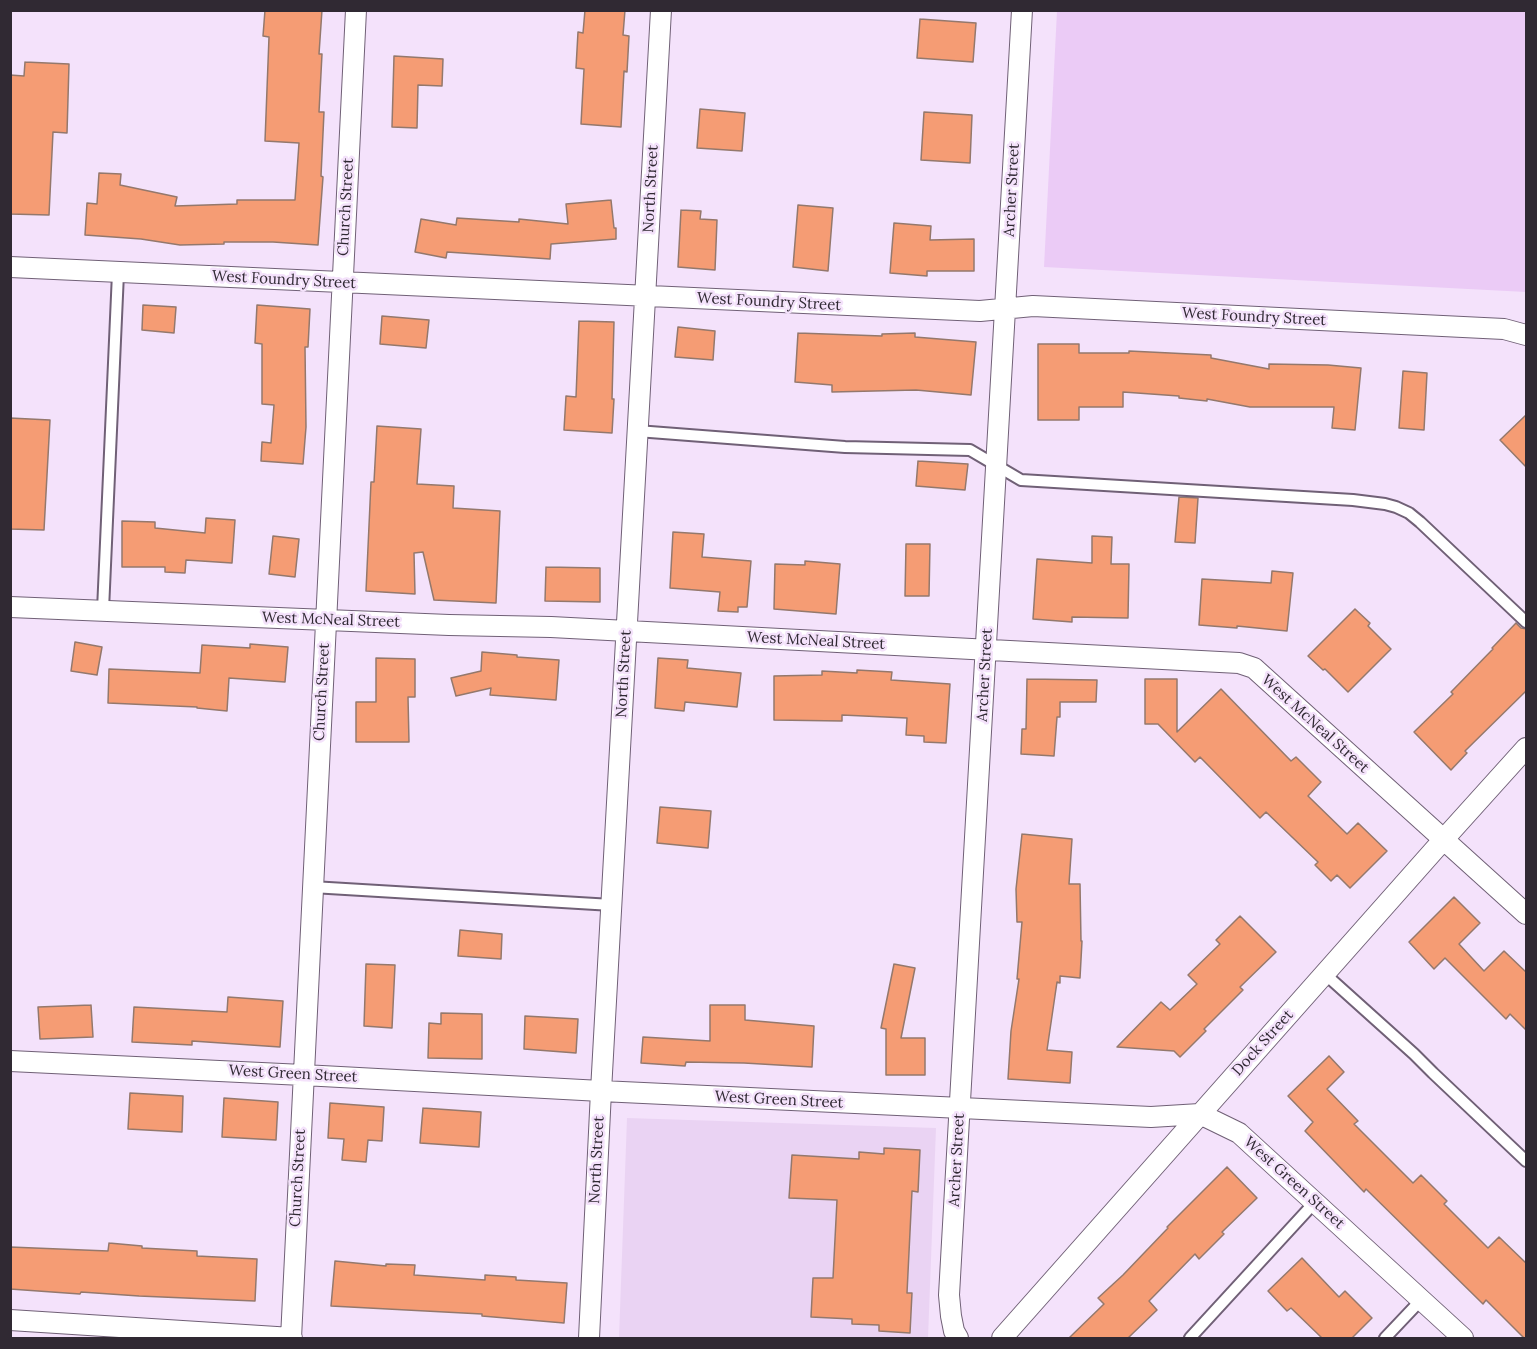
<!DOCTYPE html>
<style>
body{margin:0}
#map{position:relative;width:1537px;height:1349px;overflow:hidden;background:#f4e2fb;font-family:Lora,serif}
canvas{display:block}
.frame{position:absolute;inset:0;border:12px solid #302933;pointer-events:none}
</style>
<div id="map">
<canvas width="1537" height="1349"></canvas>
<div class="frame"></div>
</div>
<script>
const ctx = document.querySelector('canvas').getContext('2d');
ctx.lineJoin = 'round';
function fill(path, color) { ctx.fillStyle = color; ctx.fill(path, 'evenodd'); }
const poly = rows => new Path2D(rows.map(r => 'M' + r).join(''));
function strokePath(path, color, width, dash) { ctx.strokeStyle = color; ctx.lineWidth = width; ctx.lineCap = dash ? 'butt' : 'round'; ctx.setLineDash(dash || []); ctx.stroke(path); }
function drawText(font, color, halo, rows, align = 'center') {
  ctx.font = font + ' Lora,serif'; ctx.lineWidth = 5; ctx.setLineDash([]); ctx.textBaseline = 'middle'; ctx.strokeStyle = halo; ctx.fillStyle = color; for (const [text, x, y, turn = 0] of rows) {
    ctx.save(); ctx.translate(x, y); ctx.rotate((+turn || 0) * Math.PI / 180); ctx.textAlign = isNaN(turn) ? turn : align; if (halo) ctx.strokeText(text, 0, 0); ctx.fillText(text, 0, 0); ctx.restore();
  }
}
const built = poly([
 [627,1118,936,1128,928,1338,619,1338]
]);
const green = poly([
 [1057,11,1526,11,1526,292,1044,267]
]);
const building = poly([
 [265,10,322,10,319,54,322,54,319,112,324,112,321,176,323,177,318,245,273,242,224,242,224,244,180,245,141,239,85,235,87,203,97,204,99,173,121,174,120,185,177,197,175,206,237,204,237,200,295,200,299,143,265,141,269,37,263,36,265,10],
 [585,10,625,10,623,35,629,36,627,72,624,71,621,127,581,124,584,69,576,68,578,32,583,33,585,10],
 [920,19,976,23,973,62,917,58,920,19],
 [394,56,443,59,442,86,418,85,417,128,392,127,394,56],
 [25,62,69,64,67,133,53,132,49,215,10,214,10,75,24,76,25,62],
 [700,109,745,113,742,151,697,148,700,109],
 [924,112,972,115,970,163,921,160,924,112],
 [611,200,614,228,616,228,616,239,551,244,550,259,447,252,446,258,415,252,421,219,456,225,457,218,519,222,519,219,568,224,566,204,611,200],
 [798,205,833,208,828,271,793,267,798,205],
 [681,210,701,211,700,219,717,220,715,270,678,267,681,210],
 [894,223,931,226,930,240,974,239,974,271,927,271,927,276,890,273,894,223],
 [143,305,176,307,174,333,142,330,143,305],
 [257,305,310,309,308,347,305,347,306,427,303,464,261,461,262,442,271,443,274,405,262,404,262,344,255,343,257,305],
 [382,316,429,320,426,348,380,344,382,316],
 [579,321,614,322,612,399,614,399,612,433,564,430,566,396,576,397,579,321],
 [678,327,715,331,713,360,675,357,678,327],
 [798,333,882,336,882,334,915,333,915,337,976,342,971,395,916,390,832,392,832,385,795,382,798,333],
 [1038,344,1079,344,1079,353,1129,353,1129,351,1211,355,1211,358,1269,369,1269,364,1328,365,1361,368,1355,430,1332,428,1334,407,1250,407,1207,399,1207,401,1179,398,1179,396,1123,392,1123,407,1079,407,1079,420,1038,420,1038,344],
 [1403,371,1427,373,1424,430,1399,428,1403,371],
 [1527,414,1527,468,1500,440,1527,414],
 [10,418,50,420,44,530,10,529,10,418],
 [377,426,421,429,417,484,454,486,453,508,500,511,496,603,434,600,423,552,414,553,415,594,366,591,371,482,374,482,377,426],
 [918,461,968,464,965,490,916,486,918,461],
 [1179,497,1198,498,1195,543,1175,542,1179,497],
 [206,518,235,520,232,563,186,560,185,573,165,572,165,567,122,567,122,521,155,522,155,528,205,533,206,518],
 [673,532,704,534,702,557,751,561,747,607,738,607,738,612,718,611,720,592,670,588,673,532],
 [273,536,299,539,295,577,269,574,273,536],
 [1092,536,1112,537,1111,564,1129,564,1128,618,1072,617,1072,622,1033,619,1037,559,1092,563,1092,536],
 [906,544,930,544,929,596,905,596,906,544],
 [805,561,840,564,836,614,774,609,775,564,805,565,805,561],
 [546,567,600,568,600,602,545,601,546,567],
 [1272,571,1293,573,1287,631,1237,626,1237,628,1199,625,1202,579,1271,583,1272,571],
 [1355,609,1370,623,1368,626,1391,649,1348,692,1325,669,1323,670,1308,656,1355,609],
 [1516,623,1521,628,1527,629,1527,690,1465,751,1467,753,1451,770,1414,732,1453,694,1451,692,1493,649,1492,648,1516,623],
 [75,642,102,647,97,675,71,671,75,642],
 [250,644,288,647,285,682,229,678,227,711,197,708,197,707,108,703,109,669,200,673,202,645,250,648,250,644],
 [482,652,517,655,517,657,559,660,556,700,490,695,491,688,456,696,451,678,481,671,482,652],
 [376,658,415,659,415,697,408,697,409,742,356,742,356,702,376,702,376,658],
 [658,658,688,660,687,668,741,673,737,707,685,702,684,711,655,708,658,658],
 [857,670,892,672,891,680,950,684,946,743,924,742,924,736,906,735,907,718,842,715,842,721,774,720,774,676,822,675,822,671,857,673,857,670],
 [1027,679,1097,680,1096,702,1060,702,1060,717,1057,717,1054,756,1021,754,1022,729,1026,729,1027,679],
 [1145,679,1177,679,1177,732,1221,689,1291,761,1296,757,1321,782,1308,796,1347,834,1358,823,1387,851,1350,888,1337,875,1331,881,1315,865,1318,862,1266,812,1260,818,1200,757,1195,762,1158,724,1145,724,1145,679],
 [660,807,711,811,708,848,657,843,660,807],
 [1022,834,1072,839,1069,884,1080,884,1081,941,1082,941,1080,978,1060,976,1060,983,1057,982,1047,1050,1072,1052,1070,1083,1008,1079,1011,1031,1019,979,1017,979,1022,922,1017,922,1016,889,1022,834],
 [1454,897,1480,923,1459,944,1484,971,1504,951,1527,973,1527,1031,1510,1014,1506,1019,1445,958,1434,969,1409,942,1454,897],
 [1240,916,1276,952,1240,987,1243,990,1204,1029,1206,1031,1180,1057,1174,1051,1117,1047,1161,1002,1170,1010,1197,984,1188,975,1220,944,1216,940,1240,916],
 [460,930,502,934,501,959,458,956,460,930],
 [366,964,395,965,392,1028,364,1026,366,964],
 [894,964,915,968,901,1038,925,1038,925,1075,886,1075,886,1029,881,1028,894,964],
 [228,997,283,1001,280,1047,192,1041,192,1045,132,1042,134,1007,227,1012,228,997],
 [91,1005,93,1037,40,1039,38,1007,91,1005],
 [710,1005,745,1005,745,1020,814,1026,812,1067,744,1063,686,1062,685,1066,641,1063,643,1037,710,1041,710,1005],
 [441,1013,482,1014,482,1059,428,1058,429,1023,441,1024,441,1013],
 [525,1016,578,1019,576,1053,524,1049,525,1016],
 [1329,1056,1344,1072,1327,1089,1358,1121,1354,1124,1413,1183,1421,1175,1447,1201,1444,1204,1488,1248,1499,1237,1527,1264,1527,1338,1524,1338,1486,1300,1483,1304,1366,1189,1364,1192,1305,1131,1313,1122,1288,1096,1329,1056],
 [130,1093,183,1096,182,1132,128,1129,130,1093],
 [224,1098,278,1102,276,1140,222,1137,224,1098],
 [330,1103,384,1107,382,1141,368,1140,366,1162,342,1160,344,1139,328,1138,330,1103],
 [423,1108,481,1112,479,1147,420,1143,423,1108],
 [884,1148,920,1150,918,1192,912,1191,907,1293,912,1293,910,1333,879,1331,879,1325,852,1324,852,1319,811,1317,813,1278,833,1278,837,1200,789,1198,792,1155,859,1159,859,1152,884,1154,884,1148],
 [1227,1167,1257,1198,1222,1232,1224,1234,1199,1259,1195,1254,1149,1301,1157,1310,1128,1338,1069,1338,1104,1304,1098,1298,1123,1275,1168,1228,1167,1227,1227,1167],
 [109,1243,142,1246,142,1248,197,1251,197,1256,257,1259,255,1301,139,1296,81,1292,80,1294,10,1289,10,1247,108,1251,109,1243],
 [1302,1258,1339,1297,1345,1291,1372,1318,1352,1338,1322,1338,1291,1308,1287,1311,1268,1291,1302,1258],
 [335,1261,386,1266,386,1264,415,1265,414,1275,485,1280,485,1275,516,1277,516,1280,567,1283,564,1323,482,1316,482,1314,331,1306,335,1261]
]);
const lane = poly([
 [637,431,845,447,970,450,1021,480,1353,500,1385,504,1396,507,1409,513,1420,522,1526,622],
 [103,610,118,273],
 [312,887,612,905],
 [1325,974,1414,1054,1433,1073,1526,1161],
 [1190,1338,1315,1202],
 [1385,1338,1421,1300]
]);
const street = poly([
 [10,267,980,311,1033,306,1504,329,1526,335],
 [10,607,449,625,551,627,1239,663,1254,668,1526,914],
 [10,1061,303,1075,601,1091,961,1108,1151,1117,1200,1114,1239,1133,1463,1338],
 [10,1320,292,1338],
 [291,1338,356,10],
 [589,1338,601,1091,661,10],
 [958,1338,954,1331,951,1316,949,1295,1022,10],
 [1002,1338,1444,839,1526,748]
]);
const streetNames = [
 ["North Street",651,189,-87],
 ["Archer Street",1012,190,-87],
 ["Church Street",346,207,-87],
 ["West Foundry Street",284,280,3],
 ["West Foundry Street",769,302,3],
 ["West Foundry Street",1254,317,3],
 ["West McNeal Street",331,620,2],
 ["West McNeal Street",816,641,3],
 ["North Street",624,674,-87],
 ["Archer Street",985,675,-87],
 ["Church Street",322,692,-87],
 ["West McNeal Street",1315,724,42],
 ["Dock Street",1263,1043,-48],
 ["West Green Street",293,1074,3],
 ["West Green Street",779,1100,3],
 ["North Street",597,1160,-87],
 ["Archer Street",957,1160,-87],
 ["Church Street",298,1178,-87],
 ["West Green Street",1294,1183,42]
];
fill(built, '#ead3f3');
fill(green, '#ebcbf6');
fill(building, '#f59c74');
strokePath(building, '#94786c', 1.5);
strokePath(lane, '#706076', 14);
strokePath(street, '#706076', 22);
strokePath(lane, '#fff', 10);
strokePath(street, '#fff', 20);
drawText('15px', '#302933', '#f4e2fb', streetNames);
</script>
